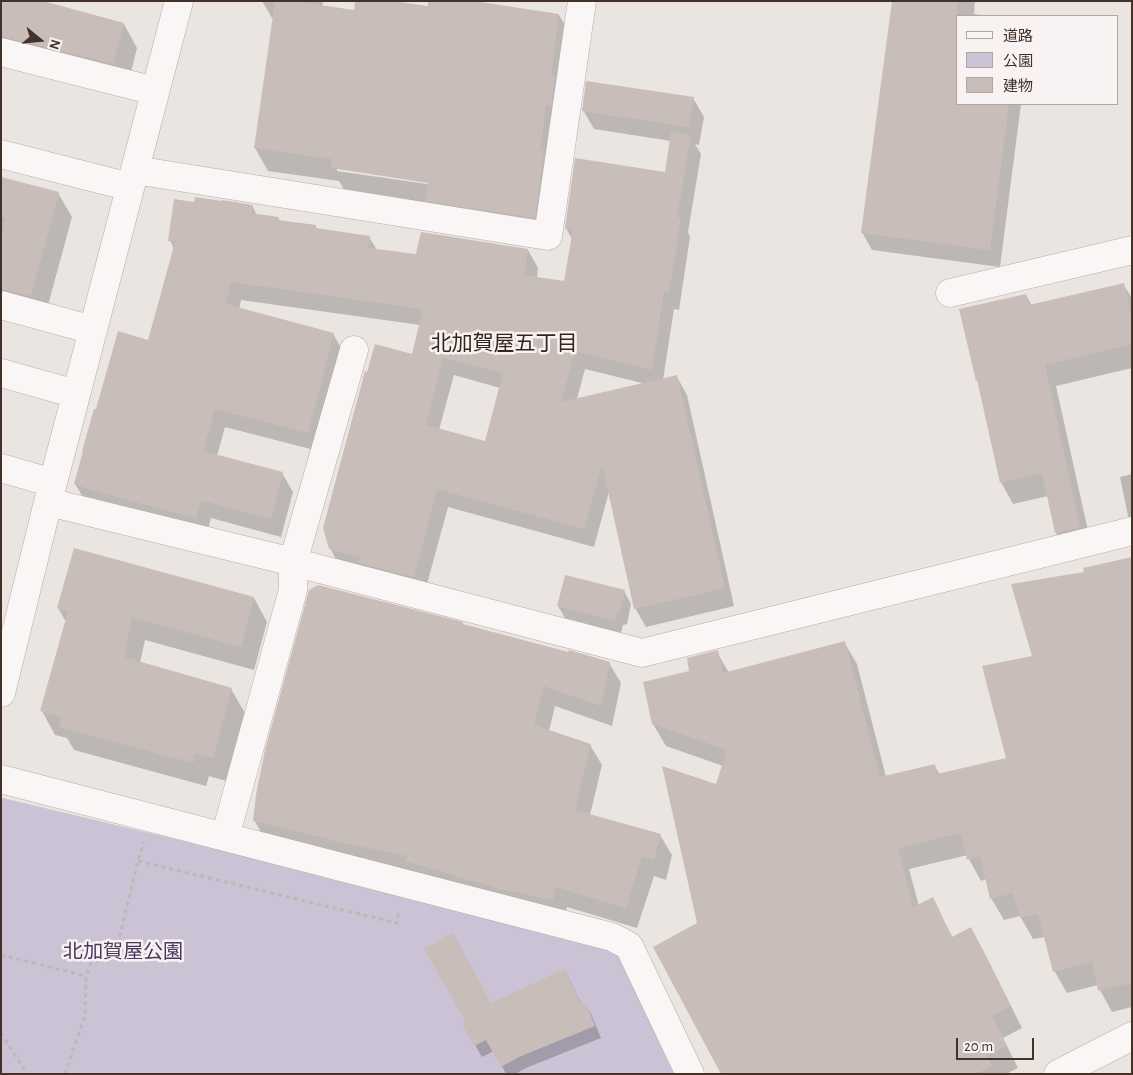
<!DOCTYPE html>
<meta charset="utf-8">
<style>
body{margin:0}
#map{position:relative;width:1133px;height:1075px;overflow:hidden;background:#ebe5e2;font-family:"Alegreya Sans","Noto Sans JP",sans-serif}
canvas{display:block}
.frame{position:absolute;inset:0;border:2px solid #443229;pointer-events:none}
.legend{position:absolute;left:956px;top:15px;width:162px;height:90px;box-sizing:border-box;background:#f8f3f2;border:1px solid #b0a6a2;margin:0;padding:6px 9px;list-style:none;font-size:15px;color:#443229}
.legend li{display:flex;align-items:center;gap:10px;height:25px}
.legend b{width:25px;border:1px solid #b0a6a2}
.north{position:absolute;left:15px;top:15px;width:50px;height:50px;-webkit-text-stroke:4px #f8f3f2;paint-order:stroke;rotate:107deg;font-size:14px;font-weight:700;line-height:20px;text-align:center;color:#443229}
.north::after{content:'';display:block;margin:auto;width:18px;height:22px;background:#443229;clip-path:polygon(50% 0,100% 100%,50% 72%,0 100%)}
.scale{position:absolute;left:956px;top:1038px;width:78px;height:22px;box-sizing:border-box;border:2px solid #443229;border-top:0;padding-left:6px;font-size:15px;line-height:18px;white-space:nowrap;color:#443229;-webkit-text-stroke:4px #f8f3f2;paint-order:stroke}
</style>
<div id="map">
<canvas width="1133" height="1075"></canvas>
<div class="frame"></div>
<ul class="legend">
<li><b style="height:6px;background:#f9f6f5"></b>道路</li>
<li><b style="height:14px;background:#cbc3d5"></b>公園</li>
<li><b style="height:14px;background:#c9bdb9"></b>建物</li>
</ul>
<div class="north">N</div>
<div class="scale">20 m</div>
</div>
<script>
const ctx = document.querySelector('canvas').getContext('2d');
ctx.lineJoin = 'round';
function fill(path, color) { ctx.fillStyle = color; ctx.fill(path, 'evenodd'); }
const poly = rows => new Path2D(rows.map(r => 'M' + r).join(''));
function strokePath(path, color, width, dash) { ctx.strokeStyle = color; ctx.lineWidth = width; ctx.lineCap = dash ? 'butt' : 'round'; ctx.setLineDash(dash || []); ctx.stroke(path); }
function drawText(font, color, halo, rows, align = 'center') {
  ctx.font = font + ' "Alegreya Sans","Noto Sans JP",sans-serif'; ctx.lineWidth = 5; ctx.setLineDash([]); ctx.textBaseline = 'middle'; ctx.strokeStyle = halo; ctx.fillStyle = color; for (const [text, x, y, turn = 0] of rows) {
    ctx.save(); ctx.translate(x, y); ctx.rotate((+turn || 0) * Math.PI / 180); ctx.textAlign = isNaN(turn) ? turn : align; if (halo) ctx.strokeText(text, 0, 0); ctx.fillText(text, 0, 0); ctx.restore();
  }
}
const green = poly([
 [3,798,396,892,624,952,679,1074,1,1074,1,799]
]);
const shadow = poly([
 [1,1,124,24,137,48,127,88,1,55],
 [262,1,323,1,322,7,355,11,429,8,559,15,572,37,547,240,345,191,339,181,268,171,255,148,274,18,272,18],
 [337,168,434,182,434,185,337,171],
 [893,1,975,1,974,14,987,16,957,16,957,104,1021,104,1000,267,872,250,862,232],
 [693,98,704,117,699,145,695,144,701,154,688,232,690,237,679,310,674,309,663,380,677,377,687,395,734,606,646,627,635,608,609,492,594,547,448,507,424,595,340,567,330,548,413,355,420,325,241,300,239,309,333,334,344,353,318,451,225,427,217,456,282,473,293,492,281,537,211,518,206,536,86,502,75,484,97,411,149,341,174,249,170,240,195,204,252,206,257,215,278,218,280,221,315,226,317,230,369,237,377,250,417,256,528,250,538,268,537,278,565,282,572,239,566,228,666,174,671,141,594,129,583,110],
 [585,369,646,384,577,399],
 [454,375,500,388,486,442,439,430],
 [1,178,58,193,72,217,44,320,1,308],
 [1123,284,1132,298,1132,368,1056,386,1092,549,1069,554,1056,533,1048,496,1013,504,1001,482,980,386,977,380,961,310,1026,295,1032,306],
 [1132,474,1132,521,1128,516,1120,477],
 [1132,558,1132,1007,1112,1012,1100,990,1098,985,1067,993,1055,972,1045,937,1033,939,1020,916,1004,920,991,898,986,879,981,881,969,859,968,855,909,869,919,906,932,899,953,938,971,929,983,950,1022,1028,1003,1038,1018,1068,1006,1074,722,1074,699,924,717,785,723,766,666,746,653,724,690,672,717,652,729,673,844,642,857,664,886,777,934,765,940,775,1008,759,1033,656,1085,573],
 [624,591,631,604,627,624,623,625,621,633,565,618,558,606],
 [254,598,267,622,254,670,145,640,140,663,231,689,245,713,226,781,209,776,206,786,74,750,67,738,55,735,42,711,66,622,58,608],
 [463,625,609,663,621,683,612,726,555,706,549,731,590,745,602,765,590,815,660,835,672,855,666,880,654,876,637,928,567,907,564,920,266,841,254,820],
 [565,971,571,982,582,1006,586,1005,592,1016,601,1038,526,1068,515,1074,506,1074,494,1051,482,1057,475,1045,491,1004]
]);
const building = poly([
 [1,1,43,1,124,23,113,64,1,36],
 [275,1,307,1,307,3,354,10,355,1,392,1,428,6,428,1,474,1,559,14,551,75,555,76,551,106,546,105,540,150,544,151,535,218,425,201,428,183,331,168,332,159,254,148],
 [892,1,957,1,957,104,1009,104,990,250,861,233],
 [586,81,694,97,689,127,582,111],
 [671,132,691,135,677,217,681,218,669,292,664,291,652,370,575,351,561,402,677,375,725,588,634,609,602,464,584,529,437,489,414,577,356,562,363,558,329,549,323,528,365,371,367,372,375,344,412,354,423,309,231,282,226,304,334,333,308,433,215,409,203,451,283,472,271,519,201,500,196,518,101,493,74,484,83,451,82,451,94,409,96,409,118,331,148,340,175,242,168,241,174,199,194,202,195,197,222,201,222,200,253,205,251,213,279,217,278,220,316,225,316,228,370,236,368,248,416,254,421,232,528,249,524,275,564,281,573,229,565,228,575,158,665,172],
 [443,358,503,373,485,441,426,425],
 [1,177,59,192,31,296,1,289,1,235,6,218,1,217],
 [1124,283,1132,316,1132,344,1045,365,1080,528,1055,533,1042,473,1000,483,977,380,976,381,959,309,1026,294,1029,305],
 [74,548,254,597,241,647,132,617,124,657,232,688,213,758,195,753,193,763,59,727,62,717,40,711,68,611,57,608],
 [1132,557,1132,983,1098,991,1092,962,1053,972,1038,914,1020,918,1013,893,990,899,980,856,967,860,961,833,898,848,913,907,933,897,952,937,971,927,1011,1006,992,1016,1007,1046,987,1056,992,1066,976,1074,721,1074,653,947,697,923,662,766,716,784,727,750,652,724,643,682,689,671,687,658,718,650,723,673,845,641,880,777,935,764,937,774,1006,758,982,666,1032,656,1011,584,1084,572,1083,568],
 [565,575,625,590,620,612,617,613,615,621,557,606],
 [318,585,463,622,463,624,568,652,569,650,610,662,601,706,544,686,534,725,591,744,575,810,661,834,654,860,642,856,626,908,556,887,553,900,500,889,405,861,407,856,334,841,317,836,253,821,256,795,265,750,309,590],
 [453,932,491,1003,565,969,581,1005,586,1003,595,1026,519,1057,501,1067,486,1040,474,1046,462,1024,466,1022,424,949]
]);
const path = poly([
 [138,861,397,923,399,910],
 [1,955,86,976],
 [1,1033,27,1074],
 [65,1074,85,1015,86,976,91,963,115,956,138,861,144,842]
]);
const minor = poly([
 [1,52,155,91],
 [1,154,130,187],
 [135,170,548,236,582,1],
 [950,293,1132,250],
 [1,305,93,330],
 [1,373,76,394],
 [1,468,53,483],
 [48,502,293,562,642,653,1132,531],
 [1,693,48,502,179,1],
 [1,779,612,937,629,946,690,1074],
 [225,837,293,590,293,562,354,350],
 [1058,1074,1132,1036]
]);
const parkNames = [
 ["北加賀屋公園",123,952]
];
const neighbourhoodNames = [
 ["北加賀屋五丁目",504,344]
];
fill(green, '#cbc3d5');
fill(shadow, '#0003');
fill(building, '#c9bdb9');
strokePath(minor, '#b6aca7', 29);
strokePath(path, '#bfb7b4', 3, [4, 4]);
strokePath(minor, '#f9f6f5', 28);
drawText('20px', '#4b3660', '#f8f3f2', parkNames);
drawText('21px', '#35241b', '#f8f3f2', neighbourhoodNames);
</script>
